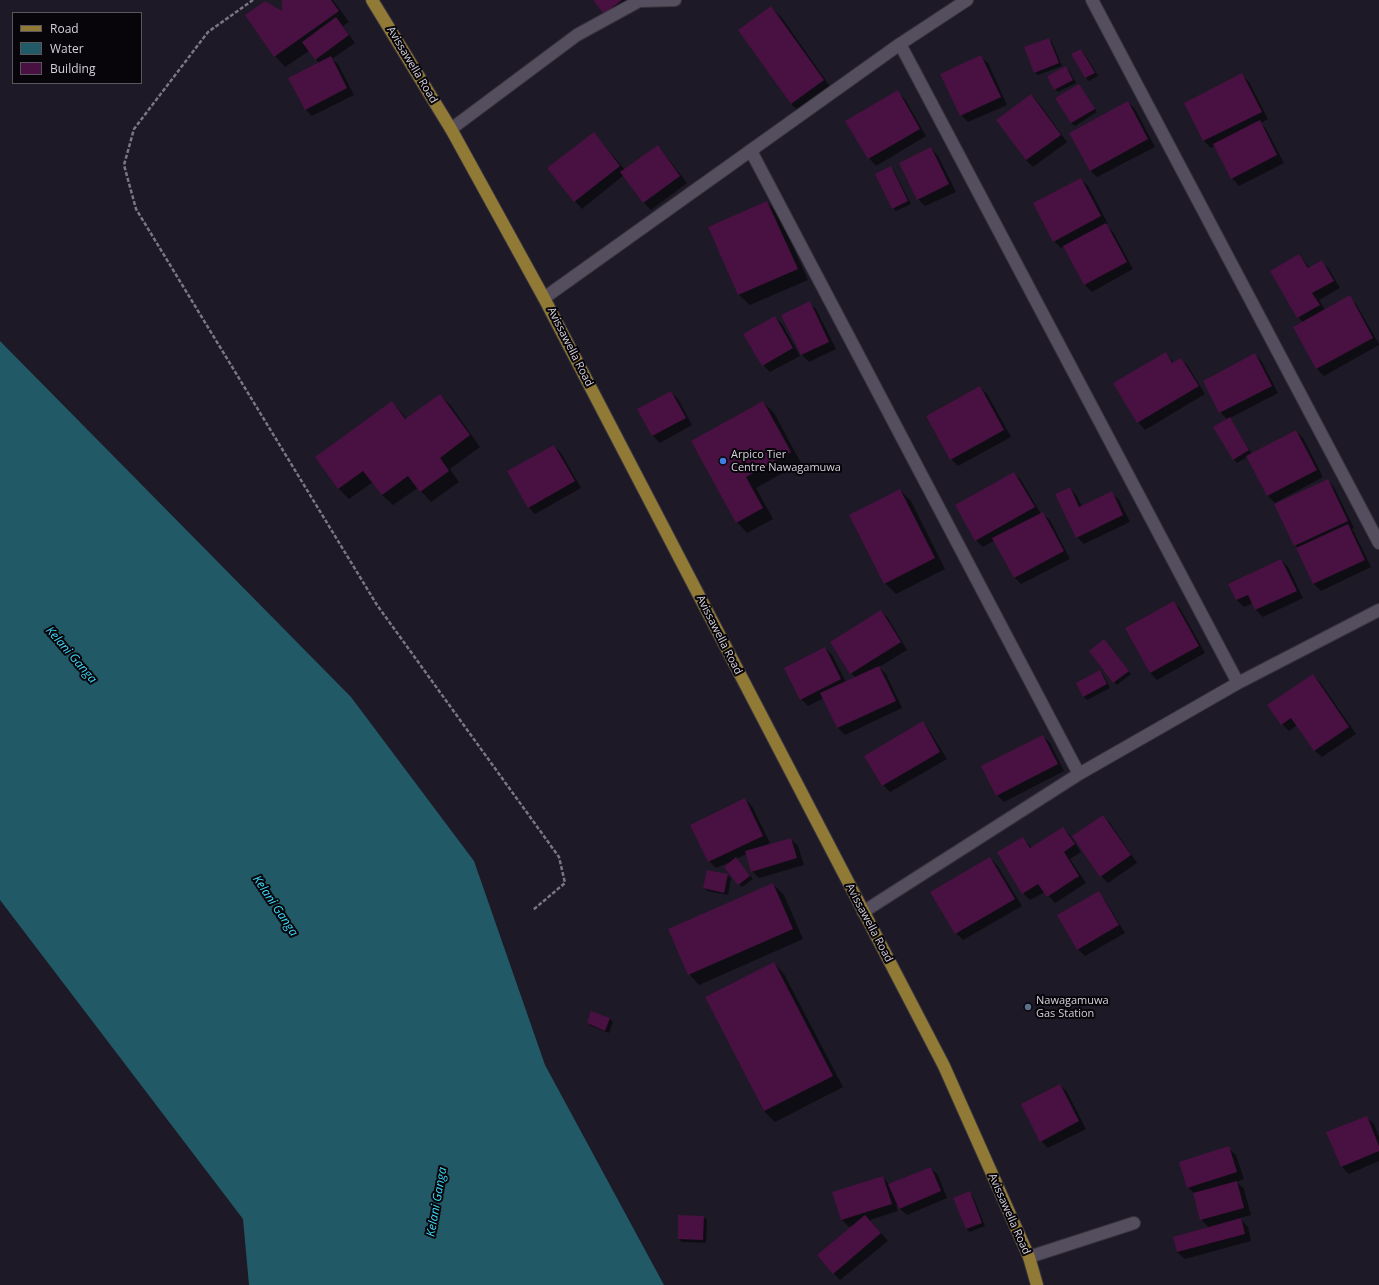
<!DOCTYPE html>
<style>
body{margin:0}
#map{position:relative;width:1379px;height:1285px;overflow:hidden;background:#1d1926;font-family:"Open Sans",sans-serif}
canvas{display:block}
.legend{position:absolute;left:12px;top:12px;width:130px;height:72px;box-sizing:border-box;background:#07050a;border:1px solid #59575d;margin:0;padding:5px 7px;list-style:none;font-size:12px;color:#d4d1da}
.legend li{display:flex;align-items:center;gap:8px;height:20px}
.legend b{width:20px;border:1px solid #59575d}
</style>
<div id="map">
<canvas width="1379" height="1285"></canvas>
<ul class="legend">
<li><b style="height:5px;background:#917a35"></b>Road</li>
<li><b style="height:11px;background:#215966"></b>Water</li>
<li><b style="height:11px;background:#481141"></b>Building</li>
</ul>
</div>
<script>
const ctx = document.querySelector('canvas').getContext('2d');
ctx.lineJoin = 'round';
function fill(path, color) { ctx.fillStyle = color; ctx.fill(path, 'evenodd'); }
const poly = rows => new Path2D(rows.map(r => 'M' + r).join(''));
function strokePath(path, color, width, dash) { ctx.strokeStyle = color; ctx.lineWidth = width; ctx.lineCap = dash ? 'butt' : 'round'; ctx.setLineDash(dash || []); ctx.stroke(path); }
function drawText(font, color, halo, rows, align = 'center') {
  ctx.font = font + ' "Open Sans",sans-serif'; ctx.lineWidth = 4; ctx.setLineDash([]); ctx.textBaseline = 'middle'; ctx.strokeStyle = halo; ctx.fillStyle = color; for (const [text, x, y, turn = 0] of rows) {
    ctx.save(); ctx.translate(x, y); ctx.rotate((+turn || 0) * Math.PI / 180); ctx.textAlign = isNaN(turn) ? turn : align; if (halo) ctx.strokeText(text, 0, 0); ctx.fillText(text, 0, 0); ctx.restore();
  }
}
const water = poly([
 [0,341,351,697,474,861,545,1065,664,1285,249,1285,243,1219,0,900]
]);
const shadow = poly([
 [283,0,333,0,349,22,343,26,355,43,332,59,338,64,354,95,312,116,305,109,319,63,309,51,285,67,275,56,283,13],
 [594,0,638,0,611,20],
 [771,7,782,18,834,92,802,114,791,104],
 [1049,39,1052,42,1062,66,1038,75,1035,72],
 [1081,50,1084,53,1098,76,1089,81,1086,78],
 [980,56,988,63,1007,105,968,122,961,115],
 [1066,67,1069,70,1076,83,1058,92,1055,89],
 [1242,75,1249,82,1268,119,1261,123,1266,129,1284,163,1239,186,1232,178,1215,146,1211,148,1204,141,1185,103],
 [1079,85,1097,112,1075,126,1071,123],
 [897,92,905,99,926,136,876,166,869,158],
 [1031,95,1038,102,1067,142,1033,167,1026,160],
 [1128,102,1135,109,1155,147,1097,177,1090,170],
 [594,133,625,170,657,146,664,153,687,183,651,210,644,203,624,175,582,209,575,201],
 [931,148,938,156,956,192,925,206,918,199],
 [891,168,894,171,911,204,896,211,893,208],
 [1081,179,1088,186,1108,224,1106,225,1113,232,1133,269,1092,292,1085,285,1064,246,1061,248,1054,241],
 [767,202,778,213,808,280,750,305,739,295,709,228],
 [1299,255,1310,268,1322,261,1329,269,1340,288,1319,300,1325,310,1349,297,1356,304,1379,344,1379,345,1324,376,1317,369,1294,327,1303,322,1298,317],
 [809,302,816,309,836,349,809,362,802,355,783,315],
 [775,317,782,324,800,356,770,372,763,365],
 [1165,353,1174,363,1181,359,1188,366,1205,394,1145,430,1138,422],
 [1255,354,1262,362,1278,393,1230,418,1252,454,1296,431,1303,438,1323,477,1275,503,1268,496,1247,457,1237,463,1233,459,1227,419,1220,412,1204,381],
 [980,387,987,394,1011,437,958,466,951,459],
 [671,392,678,399,692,425,660,443,653,436],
 [440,395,451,406,480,447,450,469,459,482,431,502,418,488,393,505,382,495,373,482,349,499,338,488,392,402,407,419],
 [763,402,774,413,801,463,756,488,773,519,747,533,737,522,692,441],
 [554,446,561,453,581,488,535,514,528,507],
 [1014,473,1021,480,1041,514,1042,513,1050,520,1070,559,1021,584,1014,577,995,540,983,547,976,540],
 [1327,480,1334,487,1354,528,1352,529,1354,532,1371,567,1321,591,1314,584,1297,549,1298,548,1295,545],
 [1070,488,1077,496,1082,507,1112,493,1119,500,1130,522,1084,544,1077,537],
 [900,490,911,501,945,569,896,594,885,583],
 [1281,560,1288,567,1303,598,1263,617,1256,610,1253,603,1244,607,1237,600,1229,584],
 [1174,602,1181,610,1205,653,1157,680,1150,673],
 [881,611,888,618,907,650,879,667,886,674,902,708,845,735,838,728,824,698,808,706,801,699,825,648,832,655,846,682,856,678,851,673],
 [1107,644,1131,674,1117,685,1114,682],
 [1100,671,1103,674,1110,688,1087,700,1084,697,1077,683],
 [1313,675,1320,682,1356,734,1322,757,1314,750,1297,725,1289,731,1282,724],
 [922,722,929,730,947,759,890,792,883,785],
 [1043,736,1050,743,1064,771,1004,802,997,795],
 [745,799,752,806,770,843,766,845,767,846,791,839,798,846,804,865,759,878,752,871,747,854,736,859,753,879,742,887,739,884,730,862,716,868,709,861],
 [1103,816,1110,823,1137,863,1108,883,1101,876],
 [1063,828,1070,835,1081,852,1070,859,1086,883,1055,903,1045,892,1030,900,1023,893,999,852,1023,838,1032,848],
 [990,858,997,865,1022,906,963,940,956,933],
 [727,875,731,878,728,895,707,891,704,888],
 [773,884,784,895,803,939,699,985,689,974],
 [1098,892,1105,900,1125,933,1085,956,1078,949],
 [774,963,784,974,843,1087,775,1122,764,1111,706,997],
 [592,1012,610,1019,613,1022,609,1033,591,1026,588,1023],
 [1060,1085,1067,1092,1086,1129,1048,1148,1041,1141],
 [1366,1117,1374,1124,1379,1137,1379,1161,1349,1174,1342,1167],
 [1228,1148,1236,1155,1244,1179,1237,1182,1244,1189,1251,1215,1240,1218,1248,1227,1251,1241,1185,1259,1177,1252,1209,1228,1201,1219,1194,1193,1188,1187],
 [931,1168,938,1175,947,1198,907,1215,896,1205,898,1211,870,1220,888,1241,840,1280,833,1273,854,1225,849,1227,842,1220,882,1177,890,1185],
 [970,1193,973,1196,985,1226,970,1232,966,1229],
 [703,1217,707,1220,706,1243,682,1242,679,1239]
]);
const building = poly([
 [282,0,331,0,339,11,274,57,245,15,265,1,282,11],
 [593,0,622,0,604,14],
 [771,6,824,80,791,104,738,30],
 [336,17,349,35,315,60,302,42],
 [1049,38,1059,63,1034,73,1024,47],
 [1081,49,1095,73,1085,78,1071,54],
 [981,55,1001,97,960,116,940,74],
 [331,56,347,88,305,110,288,78],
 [1066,66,1073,80,1054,90,1047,76],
 [1242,73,1262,112,1203,141,1184,103],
 [1079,84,1095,109,1071,123,1055,98],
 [898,90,920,129,868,159,845,121],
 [1031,94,1061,135,1026,160,996,120],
 [1128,101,1148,139,1090,171,1069,133],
 [1260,120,1277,155,1231,179,1213,144],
 [594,132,620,166,574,202,547,168],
 [658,145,680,176,643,203,620,172],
 [931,147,949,184,917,200,899,163],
 [891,166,908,201,892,209,875,174],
 [1081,178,1101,216,1053,242,1033,203],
 [767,201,798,269,738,295,708,227],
 [1106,223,1127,262,1084,285,1063,246],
 [1299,254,1308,268,1322,260,1334,281,1312,293,1320,305,1297,318,1270,271],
 [1350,295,1373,338,1316,369,1293,327],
 [810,301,829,342,801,355,781,315],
 [775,316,793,348,762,366,743,334],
 [1166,352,1172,363,1181,358,1199,386,1137,423,1113,383],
 [1255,353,1272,386,1219,413,1203,381],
 [980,386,1004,430,950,460,926,416],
 [671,391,686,418,652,436,637,409],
 [440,394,470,435,440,458,449,471,420,492,408,476,382,495,363,471,338,489,315,457,392,401,405,419],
 [763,401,791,452,746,477,763,508,736,523,691,441],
 [1230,417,1249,450,1233,460,1213,427],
 [1296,430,1317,470,1267,496,1246,456],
 [554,445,575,481,528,508,507,471],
 [1014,472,1035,507,975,541,955,505],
 [1328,479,1348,521,1294,546,1274,504],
 [1070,487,1079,507,1112,491,1123,515,1076,538,1055,494],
 [900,489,935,558,884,584,849,515],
 [1043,512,1064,551,1014,578,992,538],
 [1348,524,1365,560,1313,584,1296,548],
 [1281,559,1297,591,1255,610,1248,595,1236,600,1228,584],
 [1174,601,1199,646,1150,673,1125,628],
 [881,610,901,642,850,674,830,642],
 [1104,639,1129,671,1113,683,1089,651],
 [825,647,841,679,800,700,784,668],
 [879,666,896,701,837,728,820,693],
 [1100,670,1107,684,1083,697,1076,683],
 [1313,674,1349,727,1314,751,1291,718,1281,725,1267,705],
 [923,721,940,752,882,786,864,756],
 [1043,735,1058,764,996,796,981,766],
 [745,798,763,836,708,862,690,825],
 [1103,815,1131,855,1100,877,1072,836],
 [1063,827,1075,844,1064,852,1079,876,1047,897,1038,884,1022,894,997,852,1023,837,1030,848],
 [791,838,797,858,751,872,745,851],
 [736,857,750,876,738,885,724,867],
 [990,857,1015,899,955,934,930,892],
 [707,870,728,874,724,893,703,888],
 [773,883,793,929,688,975,668,929],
 [1099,891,1119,925,1077,950,1057,915],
 [774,962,833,1076,764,1111,705,997],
 [591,1011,610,1018,605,1031,587,1023],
 [1060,1084,1079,1121,1040,1142,1021,1104],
 [1367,1116,1379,1146,1379,1151,1341,1167,1326,1132],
 [1229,1146,1237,1172,1187,1188,1179,1162],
 [931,1167,941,1191,899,1209,888,1184],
 [883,1176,892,1204,841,1220,832,1192],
 [1237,1181,1244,1208,1200,1220,1193,1193],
 [970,1191,982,1223,966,1229,953,1198],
 [678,1215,704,1216,703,1240,678,1239],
 [865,1215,881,1233,833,1274,817,1255],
 [1241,1218,1245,1234,1177,1252,1173,1237]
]);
const path = poly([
 [253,0,208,32,134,129,124,165,136,209,377,605,559,857,565,883,533,910]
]);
const minor = poly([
 [1092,0,1379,543],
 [900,44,1238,683],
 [451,129,577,35,639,1,675,0],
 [751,151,1079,774],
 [544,298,900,44,967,0],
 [863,912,1079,774,1238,683,1379,610],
 [1029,1257,1134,1223]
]);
const major = poly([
 [372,0,451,129,544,298,944,1066,1029,1257,1037,1285]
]);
const markers = [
 [723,461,4,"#3f7fe0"],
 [1028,1007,4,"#5c6f8a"]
];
const streetNames = [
 ["Avissawella Road",412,65,59],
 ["Avissawella Road",570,347,63],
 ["Avissawella Road",719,635,63],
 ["Avissawella Road",869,923,62],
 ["Avissawella Road",1009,1214,66]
];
const poiNames = [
 ["Arpico Tier",731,455],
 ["Centre Nawagamuwa",731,468],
 ["Nawagamuwa",1036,1001],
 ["Gas Station",1036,1014]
];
const waterNames = [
 ["Kelani Ganga",71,655,49],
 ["Kelani Ganga",275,906,56],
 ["Kelani Ganga",437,1202,-80]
];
fill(water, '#215966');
fill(shadow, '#0007');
fill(building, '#481141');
strokePath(minor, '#39353f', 14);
strokePath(major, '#39353f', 14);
strokePath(path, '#7b7782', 2.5, [4, 2]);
strokePath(minor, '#544e5e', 12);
strokePath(major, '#917a35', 12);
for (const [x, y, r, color] of markers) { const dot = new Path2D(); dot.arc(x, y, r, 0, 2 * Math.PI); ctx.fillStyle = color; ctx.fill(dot); strokePath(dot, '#07050a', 1.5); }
drawText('11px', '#d4d1da', '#07050a', streetNames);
drawText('11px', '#d4d1da', '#07050a', poiNames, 'left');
drawText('italic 12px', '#3edafb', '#07050a', waterNames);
</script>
